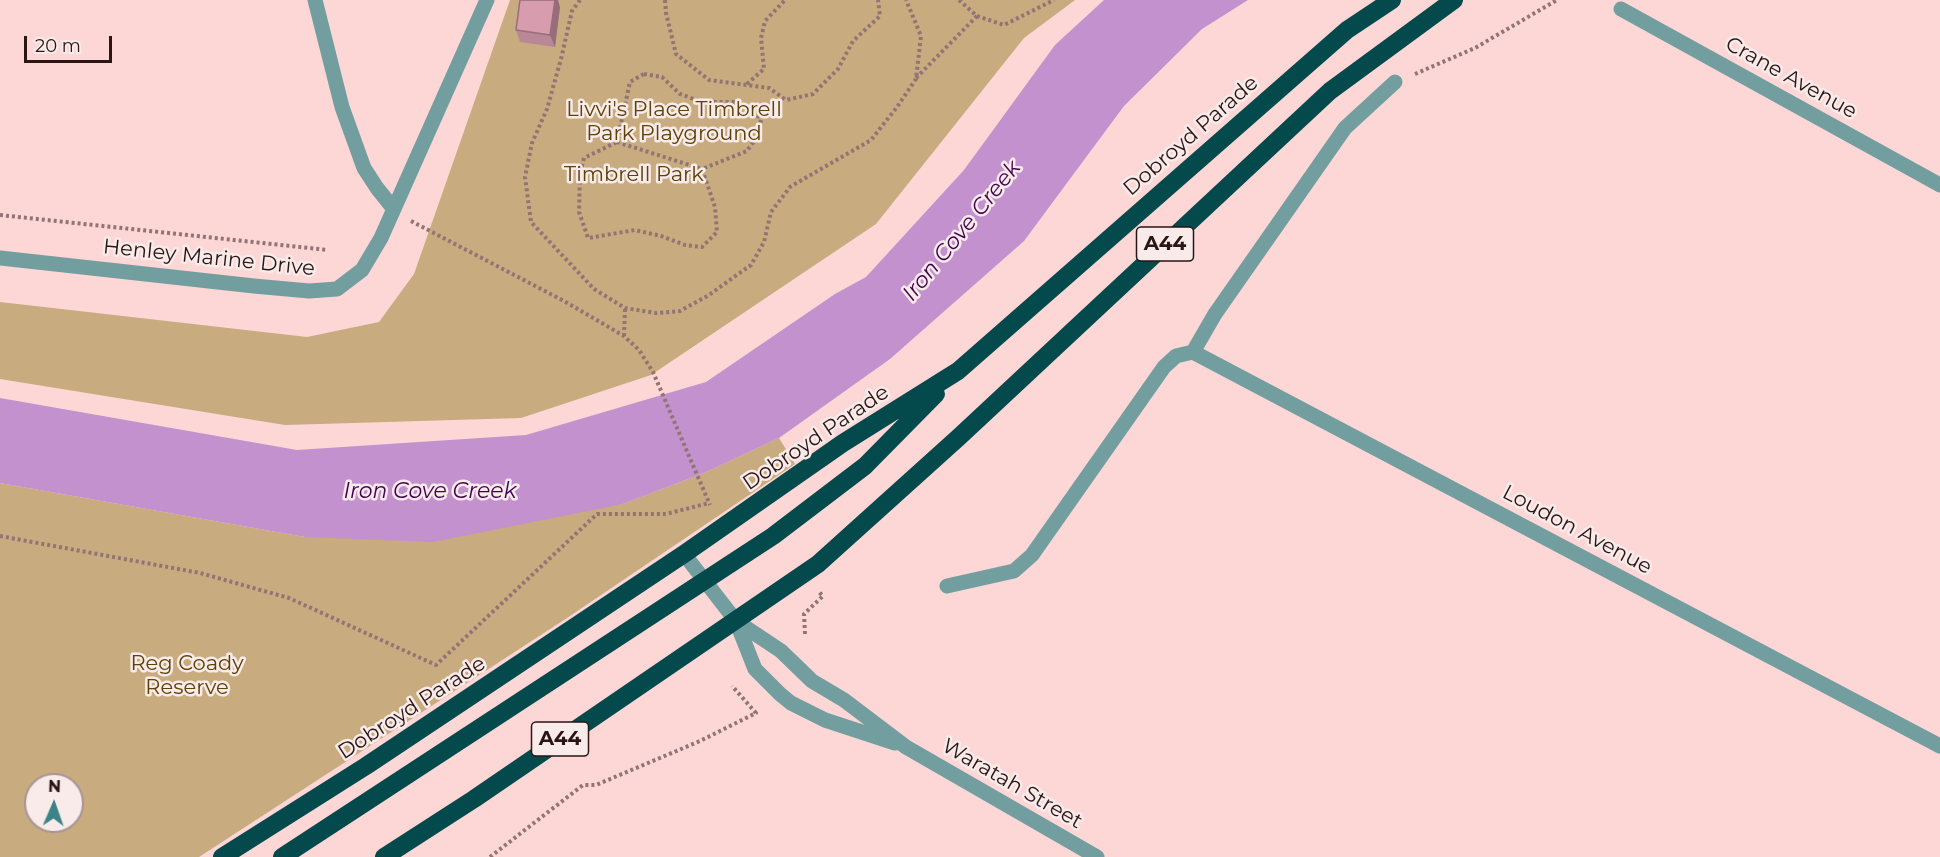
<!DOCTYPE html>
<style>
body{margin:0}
#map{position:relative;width:1940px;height:857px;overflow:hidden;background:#fdd6d6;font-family:Montserrat,sans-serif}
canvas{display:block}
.north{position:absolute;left:24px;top:773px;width:60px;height:60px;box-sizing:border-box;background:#f8ebea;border:2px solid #a69595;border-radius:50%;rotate:2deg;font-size:16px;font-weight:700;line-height:24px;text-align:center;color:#2b1515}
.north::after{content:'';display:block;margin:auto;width:21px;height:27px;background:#3a8386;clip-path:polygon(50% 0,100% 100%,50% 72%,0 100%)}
.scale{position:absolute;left:24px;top:36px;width:88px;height:27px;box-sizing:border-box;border:3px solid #2b1515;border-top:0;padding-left:8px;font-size:18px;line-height:21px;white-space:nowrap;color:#2b1515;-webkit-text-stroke:4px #f8ebea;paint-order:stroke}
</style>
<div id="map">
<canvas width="1940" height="857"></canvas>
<div class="north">N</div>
<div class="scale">20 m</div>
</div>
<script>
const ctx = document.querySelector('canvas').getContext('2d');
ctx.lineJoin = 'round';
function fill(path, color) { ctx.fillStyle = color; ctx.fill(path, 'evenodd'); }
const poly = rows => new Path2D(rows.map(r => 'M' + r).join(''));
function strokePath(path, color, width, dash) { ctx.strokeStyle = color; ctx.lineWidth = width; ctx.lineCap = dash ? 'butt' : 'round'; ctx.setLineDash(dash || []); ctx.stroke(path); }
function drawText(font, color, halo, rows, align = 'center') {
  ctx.font = font + ' Montserrat,sans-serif'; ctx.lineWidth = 5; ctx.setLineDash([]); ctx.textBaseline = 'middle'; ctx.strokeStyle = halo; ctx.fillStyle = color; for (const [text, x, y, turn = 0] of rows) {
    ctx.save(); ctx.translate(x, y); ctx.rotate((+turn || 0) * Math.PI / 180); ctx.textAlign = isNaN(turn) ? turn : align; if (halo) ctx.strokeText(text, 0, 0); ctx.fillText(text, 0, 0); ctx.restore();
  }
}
const green = poly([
 [510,0,1075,0,1024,38,876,224,651,375,521,418,285,425,0,379,0,302,307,337,379,322,414,274],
 [779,438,795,464,567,618,199,857,0,857,0,483,305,537,623,504,704,473],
 [36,785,72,785,72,821,36,821]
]);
const water = poly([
 [1104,0,1248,0,1202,29,1124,106,1024,241,890,359,779,438,704,473,623,504,433,542,305,537,0,483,0,398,297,450,526,435,706,382,835,294,866,277,964,170,1055,45]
]);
const path = poly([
 [580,0,572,11,561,59,547,109,532,143,525,177,531,222,594,289,625,308,656,313,680,311,709,295,751,265,764,242,771,212,790,187,871,140,897,107,916,79,921,36,906,0],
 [665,0,666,13,676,54,709,80,769,88,786,100,813,94,838,69,853,41,880,16,878,0],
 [959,0,977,16,1004,25,1054,0],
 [644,74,662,77,680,94,702,102,733,102,747,106,761,119,758,136,747,151,702,169,715,207,717,232,702,247,685,245,661,236,635,230,588,238,579,212,580,173,584,158,617,142,630,82,644,74],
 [1415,74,1475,48,1557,0],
 [916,78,977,16],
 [747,84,764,69,761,38,765,21,785,0],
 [617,142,702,169],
 [0,215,328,250],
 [411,221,564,301,624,336,639,350,653,372,710,505],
 [624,336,625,308],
 [0,536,200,573,289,598,436,665,597,514,666,514,709,503],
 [805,634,804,614,823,596,819,592],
 [490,857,583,785,596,785,700,741,756,713,732,686]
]);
const street = poly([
 [315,0,342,107,364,168,377,188,393,208],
 [1621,9,1940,185],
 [0,258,254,286,309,291,337,289,362,270,381,238,487,0],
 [1193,352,1940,746],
 [684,554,736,621,755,669,780,694,791,703,825,720,895,743],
 [947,586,1014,571,1032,555,1164,367,1176,356,1193,352,1215,314,1345,128,1395,82],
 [736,621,781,651,812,681,844,700,906,747,1097,857]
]);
const highway = poly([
 [222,857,366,766,684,554,843,443,958,371,1347,30,1392,0],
 [282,857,773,536,865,466,936,394],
 [384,857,474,799,818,564,959,437,1330,91,1454,0]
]);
const wall = poly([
 [560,7,555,47,520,42,516,30]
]);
const shadedWall = poly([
 [555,0,558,0,560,7,555,47,550,35]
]);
const building = poly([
 [520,0,555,0,550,35,516,30,520,0]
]);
const shields = [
 [1165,244,57],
 [560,739,57]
];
const shieldNames = [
 ["A44",1165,244],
 ["A44",560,739]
];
const streetNames = [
 ["Crane Avenue",1791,78,29],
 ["Dobroyd Parade",1191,136,-41],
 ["Henley Marine Drive",209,258,6],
 ["Dobroyd Parade",816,438,-34],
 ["Loudon Avenue",1577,530,28],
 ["Dobroyd Parade",412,708,-33],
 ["Waratah Street",1012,784,30]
];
const parkNames = [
 ["Livvi's Place Timbrell",674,110],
 ["Park Playground",674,134],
 ["Timbrell Park",634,175],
 ["Reg Coady",187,664],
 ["Reserve",187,688]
];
const waterNames = [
 ["Iron Cove Creek",962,231,-51],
 ["Iron Cove Creek",430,492]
];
fill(green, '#c8ab7e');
fill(water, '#c291ce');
strokePath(path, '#927474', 4, [3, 3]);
strokePath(street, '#739ea0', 15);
strokePath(highway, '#044a4d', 18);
fill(wall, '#b98796');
fill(shadedWall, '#966e7a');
fill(building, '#d79dae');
strokePath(building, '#966e7a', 1.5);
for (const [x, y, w] of shields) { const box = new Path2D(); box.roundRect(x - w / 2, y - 17, w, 34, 4.5); ctx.fillStyle = '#f8ebea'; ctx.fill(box); strokePath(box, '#2b1515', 1.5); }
drawText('bold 20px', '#2b1515', null, shieldNames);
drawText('21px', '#2b1515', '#f8ebea', streetNames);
drawText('21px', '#5d4105', '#f8ebea', parkNames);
drawText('italic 22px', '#430251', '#f8ebea', waterNames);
</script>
